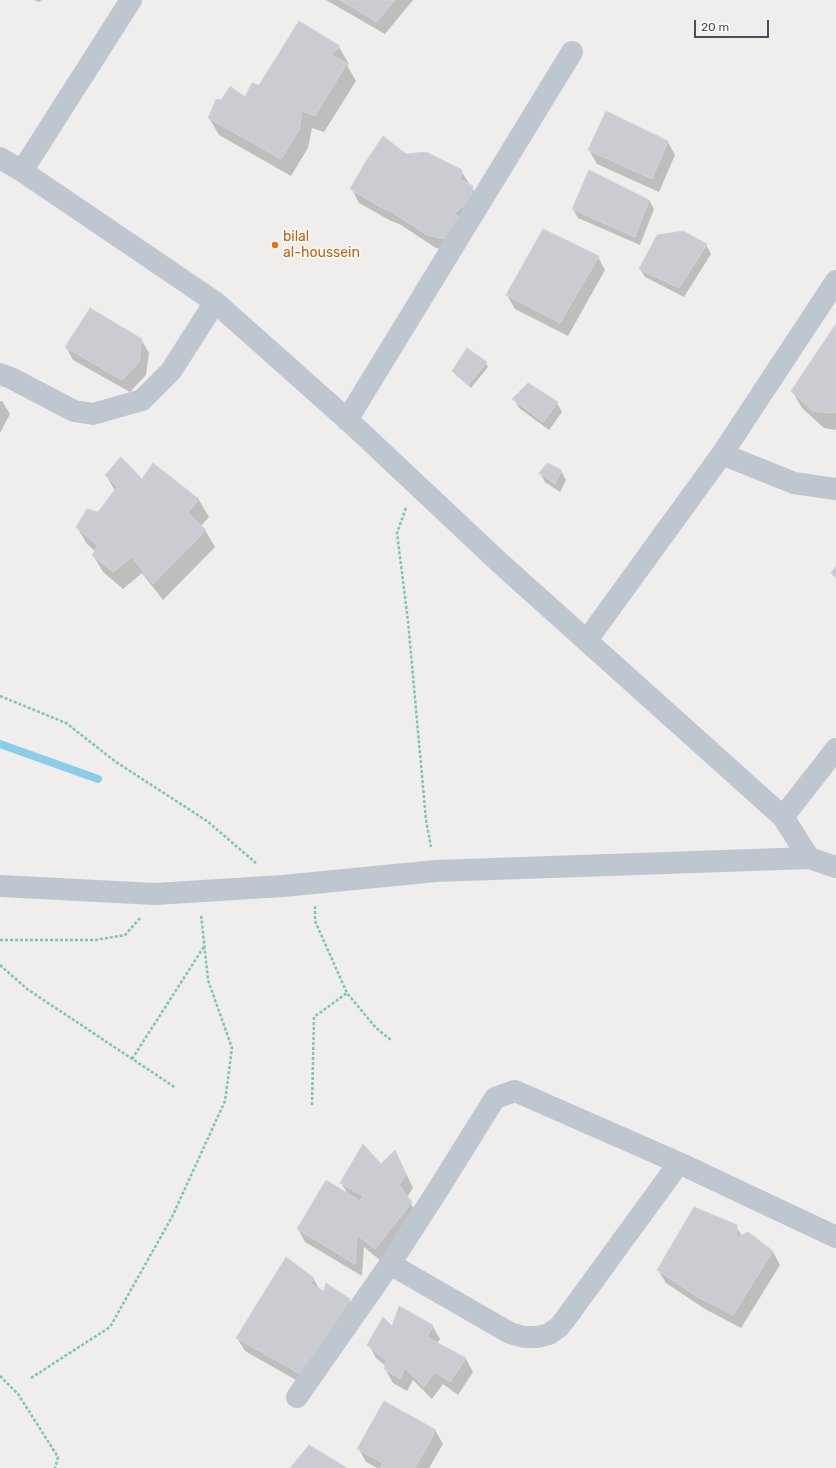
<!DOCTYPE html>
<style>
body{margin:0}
#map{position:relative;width:836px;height:1468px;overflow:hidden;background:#f0eded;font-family:Rubik,sans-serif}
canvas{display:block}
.scale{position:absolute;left:694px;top:20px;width:75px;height:18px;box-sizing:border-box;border:2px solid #464f5a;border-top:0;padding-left:5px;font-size:12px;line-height:14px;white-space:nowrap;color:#464f5a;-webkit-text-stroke:3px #fff;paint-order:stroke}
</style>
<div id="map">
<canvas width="836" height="1468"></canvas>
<div class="scale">20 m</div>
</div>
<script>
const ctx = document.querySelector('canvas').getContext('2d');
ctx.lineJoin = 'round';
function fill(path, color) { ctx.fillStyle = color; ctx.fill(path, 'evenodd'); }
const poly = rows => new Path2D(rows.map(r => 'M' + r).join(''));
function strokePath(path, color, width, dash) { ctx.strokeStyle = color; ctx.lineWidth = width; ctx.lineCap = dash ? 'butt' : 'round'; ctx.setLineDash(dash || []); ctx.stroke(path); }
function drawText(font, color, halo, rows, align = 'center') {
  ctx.font = font + ' Rubik,sans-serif'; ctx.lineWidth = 3; ctx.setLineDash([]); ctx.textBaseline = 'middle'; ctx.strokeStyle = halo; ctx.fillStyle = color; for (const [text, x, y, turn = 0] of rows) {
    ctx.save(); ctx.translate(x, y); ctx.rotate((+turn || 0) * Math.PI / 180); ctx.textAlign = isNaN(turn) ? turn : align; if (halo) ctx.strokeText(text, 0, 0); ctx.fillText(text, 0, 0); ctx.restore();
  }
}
const shadow = poly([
 [34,0,42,0,39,2],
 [326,0,413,0,385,34],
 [339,47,349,64,347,65,356,81,324,132,312,128,308,148,291,176,219,135,209,118,246,98,260,86],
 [668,142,675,155,659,192,597,164,589,150],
 [406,155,461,171,480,200,455,253,436,248,401,225,389,220,359,203,352,189],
 [589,171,649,200,654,209,640,245,578,218,573,209],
 [706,245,711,254,684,297,645,277,640,269],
 [598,257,605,270,568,336,515,309,507,295],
 [836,326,836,430,824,428,802,408,792,391],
 [141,339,149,353,146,375,130,392,73,360,66,347],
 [486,363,488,367,471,388,456,375,453,371],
 [528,384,557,403,562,412,549,430,519,408,514,399],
 [0,401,2,401,10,414,0,433],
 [153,464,199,500,209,517,201,526,205,530,215,547,163,600,142,573,123,589,103,572,93,555,95,551,87,544,77,527,98,513,115,491,106,475,142,481],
 [561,471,566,480,560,492,545,482,540,473],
 [381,1165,402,1165,413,1188,407,1197,418,1216,382,1262,364,1247,362,1276,305,1242,298,1229,348,1194,341,1183],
 [736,1226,742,1236,748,1233,773,1252,780,1265,741,1328,705,1309,666,1283,658,1270],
 [313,1278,320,1290,349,1300,357,1313,310,1388,245,1351,237,1338],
 [432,1325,440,1339,437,1344,466,1359,473,1372,458,1395,443,1384,432,1399,413,1380,407,1391,393,1383,385,1369,386,1366,376,1358,369,1345,392,1328],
 [435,1430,443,1444,429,1468,377,1468,366,1462,359,1449]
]);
const stream = poly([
 [0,744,98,779]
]);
const building = poly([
 [340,0,395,0,377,22,340,0],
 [299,21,340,46,331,55,347,63,315,116,302,111,299,130,281,159,208,118,216,99,221,100,230,86,245,97,252,83,259,85,299,21],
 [606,111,668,141,652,179,588,150,606,111],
 [383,136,406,154,426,152,462,170,460,179,473,186,468,208,461,207,455,214,462,220,448,240,427,235,392,212,380,207,350,189,365,163,383,136],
 [589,170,649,200,635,237,572,209,589,170],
 [543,229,599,256,560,323,506,295,543,229],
 [683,231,707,244,679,288,639,269,657,235,683,231],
 [90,308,142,339,139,362,122,380,65,347,90,308],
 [836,324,836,412,830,413,813,411,791,391,836,324],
 [467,348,487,362,468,385,452,371,467,348],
 [528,383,558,402,543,422,512,399,528,383],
 [121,457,142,479,153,463,199,499,188,513,206,530,153,584,132,557,113,572,92,555,98,546,76,527,87,509,98,512,117,487,105,475,121,457],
 [547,463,562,470,555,484,539,473,547,463],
 [836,566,836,578,831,573,836,566],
 [363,1144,381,1164,395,1150,406,1174,399,1185,412,1202,375,1249,357,1235,355,1264,297,1229,326,1180,360,1201,363,1196,340,1183,363,1144],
 [694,1207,737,1225,736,1238,748,1232,773,1251,733,1315,696,1296,657,1270,694,1207],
 [286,1257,314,1278,311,1284,324,1291,326,1283,350,1299,302,1375,236,1338,286,1257],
 [399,1306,433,1325,427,1337,466,1358,450,1382,435,1372,424,1387,405,1368,400,1379,384,1369,386,1361,367,1345,383,1317,392,1326,399,1306],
 [384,1401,436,1430,415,1468,380,1468,383,1463,357,1449,384,1401],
 [309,1445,347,1468,290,1468,309,1445]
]);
const path = poly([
 [406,508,397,533,408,621,426,820,431,847],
 [0,696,66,723,116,762,207,821,256,863],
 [315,906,315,921,347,993,376,1028,391,1040],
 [0,940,96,940,125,935,141,917],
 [0,965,27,989,176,1088],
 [132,1059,205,945],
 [312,1105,314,1017,347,993],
 [0,1376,18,1394,58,1457,55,1468],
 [31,1378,110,1327,172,1217,225,1101,232,1048,208,980,201,914]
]);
const minor = poly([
 [0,158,22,171,215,302,351,423,500,563,783,817,809,858],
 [22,171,131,0],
 [0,374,11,378,74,411,93,414,142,400,171,371,215,302],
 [347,420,572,52],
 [722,454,836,281],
 [587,640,722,454,794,483,836,489],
 [783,817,836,749],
 [0,886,155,894,283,886,436,871,809,858,836,867],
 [390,1264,510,1333,524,1337,538,1337,549,1334,559,1327,566,1318,679,1163],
 [297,1397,390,1264,439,1188,495,1098,515,1091,679,1163,836,1237]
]);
const markers = [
 [275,245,4,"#e8710a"]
];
const foodNames = [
 ["bilal",283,237],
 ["al-houssein",283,253]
];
fill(shadow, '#0003');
strokePath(stream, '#8acde9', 8);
fill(building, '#caccd2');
strokePath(building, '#d1d3d9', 1);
strokePath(path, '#75caa7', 2.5, [3, 2]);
strokePath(minor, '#bec6cf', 22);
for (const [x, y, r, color] of markers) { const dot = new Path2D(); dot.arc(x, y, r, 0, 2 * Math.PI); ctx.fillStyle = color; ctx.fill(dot); strokePath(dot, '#fff', 1.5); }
drawText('14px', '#c56008', '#fff', foodNames, 'left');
</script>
